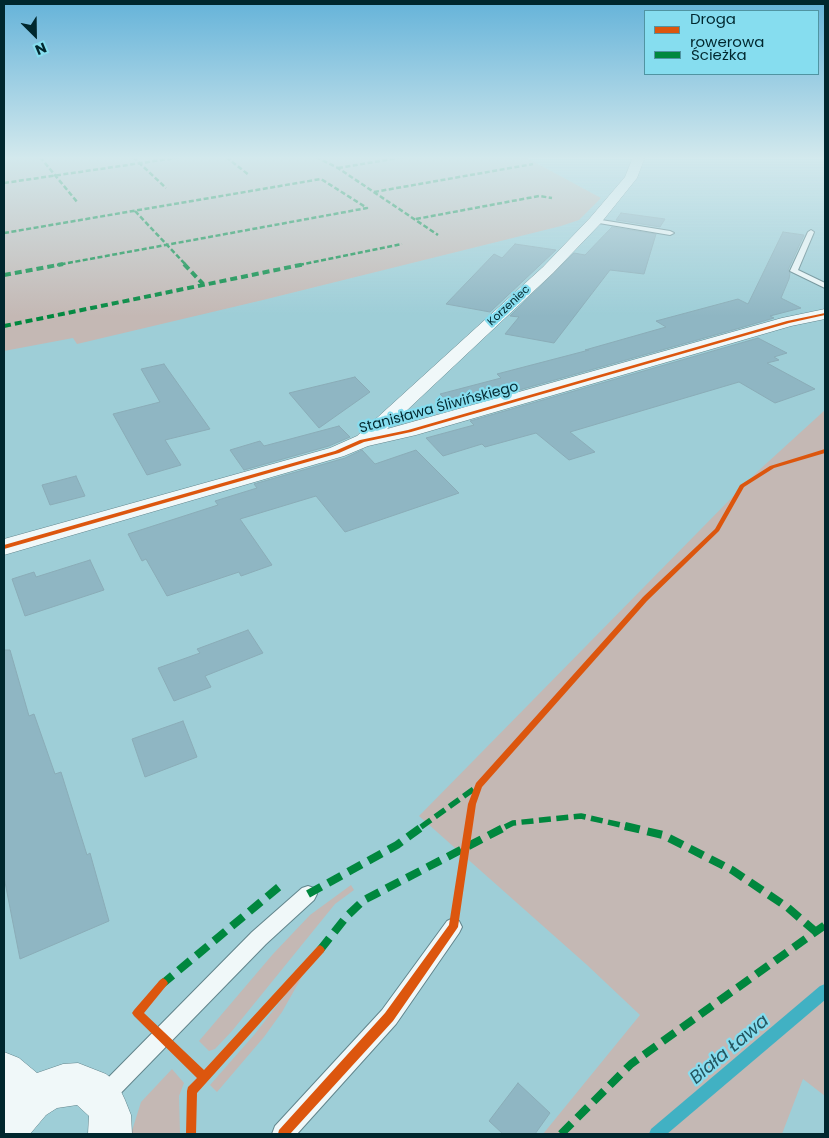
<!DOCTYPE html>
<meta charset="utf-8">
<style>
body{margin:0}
#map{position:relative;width:829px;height:1138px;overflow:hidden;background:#9eced7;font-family:Poppins,sans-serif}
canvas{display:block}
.frame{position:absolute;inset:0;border:5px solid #00272e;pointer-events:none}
.legend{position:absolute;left:644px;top:10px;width:175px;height:65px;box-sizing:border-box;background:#86ddef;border:1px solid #5094a2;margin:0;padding:6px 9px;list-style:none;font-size:15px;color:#00272e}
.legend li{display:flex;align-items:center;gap:10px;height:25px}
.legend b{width:25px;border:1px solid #5094a2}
.north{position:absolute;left:10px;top:10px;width:50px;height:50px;-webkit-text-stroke:4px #86ddef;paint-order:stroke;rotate:157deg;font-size:14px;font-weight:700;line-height:20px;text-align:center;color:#00272e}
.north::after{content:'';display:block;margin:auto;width:18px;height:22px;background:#00272e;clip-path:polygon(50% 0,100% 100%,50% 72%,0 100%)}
</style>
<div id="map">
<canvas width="829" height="1138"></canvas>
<div class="frame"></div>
<ul class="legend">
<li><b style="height:6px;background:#dc560e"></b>Droga rowerowa</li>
<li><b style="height:6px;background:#00873e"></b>Ścieżka</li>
</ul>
<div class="north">N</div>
</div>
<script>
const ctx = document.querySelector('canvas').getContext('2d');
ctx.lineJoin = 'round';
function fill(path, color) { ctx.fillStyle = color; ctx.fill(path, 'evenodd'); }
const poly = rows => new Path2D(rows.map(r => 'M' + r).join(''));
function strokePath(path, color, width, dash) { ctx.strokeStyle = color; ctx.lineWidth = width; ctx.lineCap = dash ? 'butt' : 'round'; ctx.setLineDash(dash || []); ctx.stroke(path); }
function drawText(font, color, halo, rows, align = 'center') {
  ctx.font = font + ' Poppins,sans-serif'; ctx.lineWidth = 4.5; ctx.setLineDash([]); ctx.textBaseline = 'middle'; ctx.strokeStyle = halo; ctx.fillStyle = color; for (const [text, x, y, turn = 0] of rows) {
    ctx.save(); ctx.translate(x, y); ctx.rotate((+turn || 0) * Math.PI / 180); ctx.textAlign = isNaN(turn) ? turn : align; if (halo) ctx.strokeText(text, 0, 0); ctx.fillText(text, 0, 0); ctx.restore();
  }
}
const green = poly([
 [4,157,525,157,601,198,579,220,561,226,263,300,77,344,73,338,4,351],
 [825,410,825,1096,803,1079,782,1134,543,1134,640,1015,587,965,419,816,757,472],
 [351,885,354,890,335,904,232,1031,215,1049,209,1051,199,1041,273,954,310,915],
 [308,966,282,1012,264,1037,217,1092,210,1085,254,1035],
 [172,1069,184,1083,179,1096,180,1134,131,1134,141,1102]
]);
const stream = poly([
 [825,984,825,1000,667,1134,649,1134,651,1129,820,986,825,984]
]);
const building = poly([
 [621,213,665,219,660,227,616,220,621,213],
 [612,227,656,234,644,274,610,270,554,343,505,334,519,317,510,316,574,253,585,255,612,227],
 [783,232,804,235,788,270,790,273,789,279,781,298,801,308,770,316,774,318,740,328,455,408,440,394,501,378,497,374,589,350,585,350,666,327,656,321,738,299,748,304,783,232],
 [515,244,556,250,490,312,446,304,494,254,502,258,515,244],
 [758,338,787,353,774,357,779,360,767,363,815,389,775,403,739,382,570,432,595,452,569,460,536,433,485,447,482,444,443,456,426,438,474,425,470,421,758,338],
 [164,364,210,429,165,440,181,465,147,475,113,414,160,402,141,369,164,364],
 [355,377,370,392,319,428,289,393,355,377],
 [339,426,350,437,329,446,244,470,230,450,260,441,264,446,339,426],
 [362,450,375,464,416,450,459,493,345,532,316,496,240,519,272,565,241,576,239,572,167,596,146,559,142,561,128,534,218,505,215,501,257,488,254,484,345,458,362,450],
 [76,476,85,496,50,505,42,485,76,476],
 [90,560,104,590,25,616,12,579,34,572,36,577,90,560],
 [248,630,263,653,205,676,211,687,174,701,158,668,200,653,197,649,248,630],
 [4,650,10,650,29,716,34,714,55,774,61,772,87,855,90,853,109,921,20,959,4,877,4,650],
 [183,721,197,757,145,777,132,739,183,721],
 [518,1083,550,1113,535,1134,503,1134,489,1121,518,1083]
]);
const lane = poly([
 [595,219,670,231,674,233,670,235,593,222,592,221,595,219],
 [811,230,814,232,798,270,825,283,825,288,790,271,808,232,811,230],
 [308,886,314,888,317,894,314,900,266,944,113,1101,106,1105,99,1101,95,1094,99,1087,252,932,302,888,308,886],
 [453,918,459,921,462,927,459,933,396,1024,297,1134,272,1134,275,1126,382,1010,447,921,453,918]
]);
const street = poly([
 [633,157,645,157,637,178,600,224,553,273,387,429,782,318,825,309,825,319,791,326,416,435,368,446,344,456,4,555,4,539,330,448,357,436,543,267,590,218,625,177,633,157],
 [4,1052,19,1058,37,1073,63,1064,78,1063,106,1074,117,1083,125,1100,131,1115,132,1134,88,1134,89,1116,77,1105,57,1108,46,1115,30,1134,4,1134,4,1052]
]);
const quietFar3 = poly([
 [40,157,78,203],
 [133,157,166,188],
 [226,157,249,175],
 [316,157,338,168,438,235],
 [338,168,404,157],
 [4,183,182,157],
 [374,192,533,164],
 [135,211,186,265],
 [416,219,539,196,552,198],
 [4,233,321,179,367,208,57,265],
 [299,265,402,244]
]);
const quietFar2 = poly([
 [184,264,203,284],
 [4,275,63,264],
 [4,326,305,264]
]);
const quietFar1 = poly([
 [421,827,478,786],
 [505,827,513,823,581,816,630,827]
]);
const quiet = poly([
 [625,826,663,835,732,870,787,907,816,932],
 [308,894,397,845,423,826],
 [320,950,347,916,364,900,507,826],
 [161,985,280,886],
 [561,1134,631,1064,825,925]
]);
const cycleway = poly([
 [825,313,825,315,789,323,411,432,364,442,339,453,4,549,4,545,335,451,360,440,408,430,787,321,825,313],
 [825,449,825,453,774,468,744,487,719,531,647,601,482,787,476,804,458,927,456,930,393,1021,290,1134,278,1134,279,1130,385,1013,449,925,468,804,476,783,643,597,715,529,740,485,770,466,825,449],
 [320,945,323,947,325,950,323,953,197,1093,196,1134,186,1134,187,1091,188,1087,197,1078,134,1016,132,1013,134,1010,160,980,163,978,166,980,168,983,166,986,144,1013,204,1070,317,947,320,945]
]);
const farStreetnames = [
 ["Korzeniec",509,306,-43]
];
const streetNames = [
 ["Stanisława Śliwińskiego",439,408,-15]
];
const nearWaternames = [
 ["Biała Ława",730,1050,-40]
];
fill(green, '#c4b8b4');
fill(stream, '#41b1c3');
fill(building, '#8fb6c3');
strokePath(building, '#8aacb7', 1);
strokePath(lane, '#62858c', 2);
strokePath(street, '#62858c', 1);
fill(lane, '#f0f8f9');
fill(street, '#f0f8f9');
strokePath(quietFar3, '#00873e', 2.5, [5, 2.5]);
strokePath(quietFar2, '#00873e', 4, [7, 4]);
strokePath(quietFar1, '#00873e', 5.5, [12, 5.5]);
strokePath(quiet, '#00873e', 8, [15, 8]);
fill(cycleway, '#dc560e');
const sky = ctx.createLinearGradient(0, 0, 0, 316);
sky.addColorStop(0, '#65b3d9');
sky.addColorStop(0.5, '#d3e9ed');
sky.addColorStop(1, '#d3e9ed00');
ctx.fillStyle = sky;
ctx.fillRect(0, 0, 829, 316);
drawText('11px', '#00272e', '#86ddef', farStreetnames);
drawText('14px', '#00272e', '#86ddef', streetNames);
drawText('italic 18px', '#235660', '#86ddef', nearWaternames);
</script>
